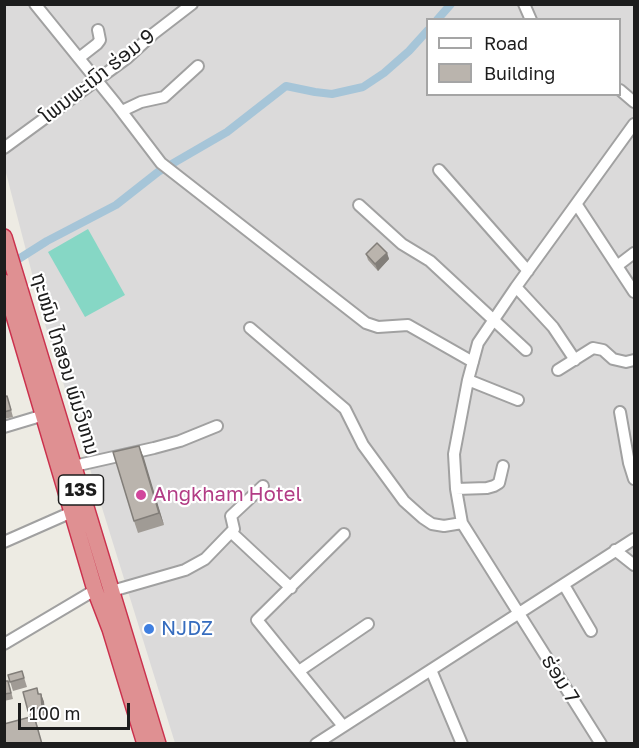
<!DOCTYPE html>
<meta charset="utf-8">
<style>
body{margin:0}
#map{position:relative;width:639px;height:748px;overflow:hidden;background:#edebe3;font-family:"Golos Text",sans-serif}
canvas{display:block}
.frame{position:absolute;inset:0;border:6px solid #1d1d1d;pointer-events:none}
.legend{position:absolute;left:426px;top:18px;width:195px;height:78px;box-sizing:border-box;background:#fff;border:2px solid #a5a5a5;margin:0;padding:8px 10px;list-style:none;font-size:18px;color:#1d1d1d}
.legend li{display:flex;align-items:center;gap:12px;height:30px}
.legend b{width:30px;border:2px solid #a5a5a5}
.scale{position:absolute;left:18px;top:703px;width:112px;height:27px;box-sizing:border-box;border:3px solid #1d1d1d;border-top:0;padding-left:8px;font-size:18px;line-height:21px;white-space:nowrap;color:#1d1d1d;-webkit-text-stroke:4px #fff;paint-order:stroke}
</style>
<div id="map">
<canvas width="639" height="748"></canvas>
<div class="frame"></div>
<ul class="legend">
<li><b style="height:8px;background:#fff"></b>Road</li>
<li><b style="height:16px;background:#bab4ad"></b>Building</li>
</ul>
<div class="scale">100 m</div>
</div>
<script>
const ctx = document.querySelector('canvas').getContext('2d');
ctx.lineJoin = 'round';
function fill(path, color) { ctx.fillStyle = color; ctx.fill(path, 'evenodd'); }
const poly = rows => new Path2D(rows.map(r => 'M' + r).join(''));
function strokePath(path, color, width, dash) { ctx.strokeStyle = color; ctx.lineWidth = width; ctx.lineCap = dash ? 'butt' : 'round'; ctx.setLineDash(dash || []); ctx.stroke(path); }
function drawText(font, color, halo, rows, align = 'center') {
  ctx.font = font + ' "Golos Text","Noto Sans Lao",sans-serif'; ctx.lineWidth = 4.5; ctx.setLineDash([]); ctx.textBaseline = 'middle'; ctx.strokeStyle = halo; ctx.fillStyle = color; for (const [text, x, y, turn = 0] of rows) {
    ctx.save(); ctx.translate(x, y); ctx.rotate((+turn || 0) * Math.PI / 180); ctx.textAlign = isNaN(turn) ? turn : align; if (halo) ctx.strokeText(text, 0, 0); ctx.fillText(text, 0, 0); ctx.restore();
  }
}
const residential = poly([
 [4,5,634,5,634,743,175,743,45,324,5,169],
 [428,20,620,20,620,94,428,94]
]);
const pitch = poly([
 [88,229,125,295,85,317,48,252]
]);
const canal = poly([
 [437,20,451,4],
 [17,260,47,241,116,205,158,172,227,132,286,86,315,92,332,94,363,87,384,73,409,51,428,30]
]);
const minor = poly([
 [35,4,116,104,161,163,366,323,378,327,408,325,473,362],
 [524,4,531,20],
 [79,58,97,44,100,40,98,30],
 [620,90,634,102],
 [122,111,141,102,164,97,198,66],
 [4,148,127,58,153,34,192,4],
 [439,170,528,271],
 [359,205,402,244,430,261,526,350],
 [577,205,634,292],
 [617,266,634,253],
 [516,287,553,327,575,360],
 [250,328,345,409,363,445,404,501,423,518,432,524,444,526,462,523],
 [558,370,593,348,603,350,613,359,626,362,634,360],
 [468,380,518,400],
 [620,412,629,463,634,479],
 [4,427,44,415],
 [74,466,154,448,180,441,217,426],
 [456,489,487,488,494,486,499,483,503,466],
 [232,533,291,588],
 [4,542,72,512],
 [615,550,634,565],
 [564,585,591,631],
 [112,591,185,570,205,559,234,529,231,516,263,486],
 [4,644,95,590],
 [431,670,462,744],
 [299,671,368,624],
 [343,726,257,620,344,534],
 [316,744,634,539],
 [601,744,462,523,456,489,454,454,468,380,478,343,516,287,634,124]
]);
const highway = poly([
 [4,237,158,744],
 [4,282,95,590,110,629,145,744]
]);
const wall = poly([
 [387,253,389,259,378,271,368,260,366,254],
 [4,397,9,402,13,417,4,419],
 [139,446,164,525,138,533,134,521],
 [22,671,27,687,13,691,8,675],
 [4,681,10,687,13,699,4,701],
 [37,688,39,694,41,694,44,702,45,715,35,718,38,728,31,717,28,711]
]);
const shadedWall = poly([
 [387,253,389,259,378,271,375,264],
 [139,446,144,458,164,525,159,513],
 [41,694,44,702,45,715,42,707]
]);
const building = poly([
 [377,243,387,253,375,264,366,254,377,243],
 [7,396,11,410,4,412,4,397,7,396],
 [139,446,159,513,134,521,113,452,139,446],
 [22,671,24,678,10,682,8,675,22,671],
 [4,681,8,681,11,693,4,694,4,681],
 [37,688,38,694,41,694,42,707,28,711,23,692,37,688],
 [34,716,42,744,4,744,4,724,34,716]
]);
const markers = [
 [141,495,6,"#d1479c"],
 [149,629,6,"#3f7fe0"]
];
const shields = [
 [81,490,45]
];
const shieldNames = [
 ["13S",81,490]
];
const streetNames = [
 ["ໂພນພະເນົາ ຮ່ອມ 9",98,76,-38],
 ["ຖະໜົນ ໄກສອນ ພົມວິຫານ",65,364,73],
 ["ຮ່ອມ 7",560,679,58]
];
const hotelNames = [
 ["Angkham Hotel",153,495]
];
const shopNames = [
 ["NJDZ",161,629]
];
fill(residential, '#dbdada');
fill(pitch, '#86d7c5');
strokePath(canal, '#a6c5d8', 8);
strokePath(minor, '#a1a1a1', 14);
strokePath(highway, '#cb314d', 18);
strokePath(minor, '#fff', 10);
strokePath(highway, '#df9092', 15);
fill(wall, '#a09b95');
fill(shadedWall, '#827e79');
fill(building, '#bab4ad');
strokePath(building, '#827e79', 1.5);
for (const [x, y, r, color] of markers) { const dot = new Path2D(); dot.arc(x, y, r, 0, 2 * Math.PI); ctx.fillStyle = color; ctx.fill(dot); strokePath(dot, '#fff', 2); }
for (const [x, y, w] of shields) { const box = new Path2D(); box.roundRect(x - w / 2, y - 15, w, 30, 4.5); ctx.fillStyle = '#fff'; ctx.fill(box); strokePath(box, '#1d1d1d', 1.5); }
drawText('bold 18px', '#1d1d1d', null, shieldNames);
drawText('20px', '#1d1d1d', '#fff', streetNames);
drawText('20px', '#b23c85', '#fff', hotelNames, 'left');
drawText('20px', '#366cbe', '#fff', shopNames, 'left');
</script>
